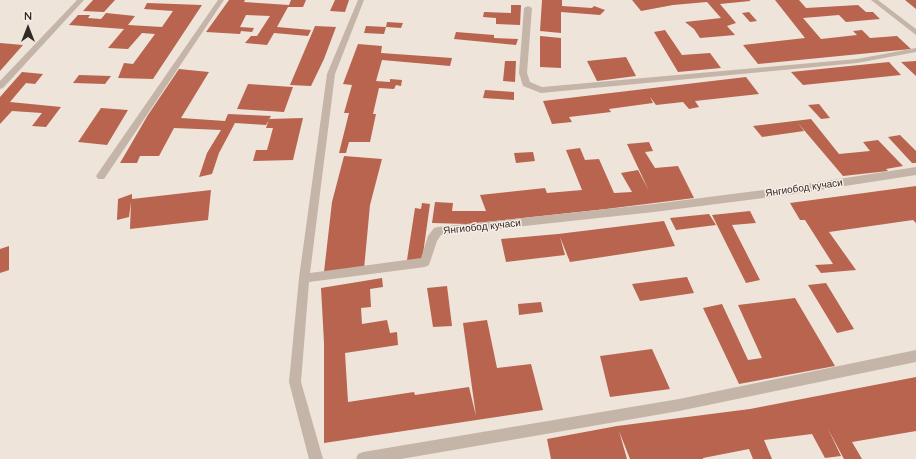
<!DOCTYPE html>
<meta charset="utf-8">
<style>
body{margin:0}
#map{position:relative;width:916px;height:459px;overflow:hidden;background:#eee4da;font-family:Quicksand,sans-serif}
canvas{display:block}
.north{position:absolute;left:8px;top:8px;width:40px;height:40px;-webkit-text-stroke:3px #f7eee6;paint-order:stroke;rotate:0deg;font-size:11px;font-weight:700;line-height:16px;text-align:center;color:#322a27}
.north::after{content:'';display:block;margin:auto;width:14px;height:18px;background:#322a27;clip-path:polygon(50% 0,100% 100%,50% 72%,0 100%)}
</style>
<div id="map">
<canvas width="916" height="459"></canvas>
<div class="north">N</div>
</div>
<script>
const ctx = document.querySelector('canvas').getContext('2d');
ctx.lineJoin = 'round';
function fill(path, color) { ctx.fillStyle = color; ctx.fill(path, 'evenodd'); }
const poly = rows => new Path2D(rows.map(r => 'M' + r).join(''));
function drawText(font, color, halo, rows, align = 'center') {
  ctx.font = font + ' Quicksand,sans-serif'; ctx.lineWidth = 3; ctx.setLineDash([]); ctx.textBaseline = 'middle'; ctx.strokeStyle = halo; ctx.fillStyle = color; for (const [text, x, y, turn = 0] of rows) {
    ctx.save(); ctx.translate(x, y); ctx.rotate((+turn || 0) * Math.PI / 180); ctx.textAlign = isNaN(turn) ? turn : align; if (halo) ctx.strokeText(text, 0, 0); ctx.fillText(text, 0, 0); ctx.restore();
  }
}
const building = poly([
 [93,0,115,0,104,12,83,11],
 [229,0,245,0,244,2,289,5,291,0,306,0,303,7,288,7,277,27,311,30,308,36,274,33,267,45,245,43,251,36,257,36,270,16,246,15,240,27,254,28,252,32,241,31,240,34,206,32],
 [335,0,349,0,345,12,330,11],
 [542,0,562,0,562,6,592,8,594,6,605,10,600,15,561,12,561,33,540,31],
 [632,0,750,0,750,1,720,4,736,23,727,26,735,35,700,38,694,29,685,22,721,18,707,2,673,5,641,11],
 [775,0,799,0,806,8,858,5,866,12,873,12,880,19,846,22,839,15,803,18,821,39,857,35,853,31,862,30,870,38,897,36,911,49,758,64,743,45,805,38],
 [905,0,916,0,916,9],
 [147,3,202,5,153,79,118,78,124,63,133,64,155,34,142,33,128,49,108,48,124,29,69,25,78,15,90,15,88,18,101,19,106,13,135,16,128,25,162,27,173,11,144,9],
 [511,5,521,5,520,25,496,24,496,18,483,17,484,12,511,13],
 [749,12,757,21,750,22,742,13],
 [387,22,403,23,401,28,386,27,384,34,364,33,366,26,386,27],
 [315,26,336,27,324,59,311,86,290,85],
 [665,30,682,55,710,53,721,68,678,72,654,32],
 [456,32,494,35,494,38,518,39,516,45,454,39],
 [540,36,561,38,561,68,540,67],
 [0,43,23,45,0,71],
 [358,44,382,46,381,53,452,58,450,66,382,60,376,81,390,82,390,79,402,80,401,86,396,85,394,89,379,88,373,114,376,114,370,142,349,142,346,153,339,153,349,113,344,113,352,85,343,84],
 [626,57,636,76,597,81,587,61],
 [505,61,516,61,515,82,503,81],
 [916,61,916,76,901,62],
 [889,62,901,75,803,85,791,72],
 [179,69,209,72,181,118,225,121,228,114,271,116,266,125,235,123,219,153,212,174,199,177,207,153,221,130,174,128,159,156,140,156,137,163,120,163,148,115],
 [22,72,43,74,35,84,26,83,10,102,61,107,46,127,32,126,42,113,12,111,0,124,0,97],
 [79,75,111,76,105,84,73,83],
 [746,77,759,94,695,101,699,107,689,109,683,102,656,105,650,97,653,103,609,109,611,112,569,117,572,122,552,124,543,101],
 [248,84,293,87,284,112,237,109],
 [485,90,514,92,514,100,483,98],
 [819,104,830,118,821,119,808,105],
 [101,108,128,110,107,145,78,142],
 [303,118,293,160,253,161,256,150,267,150,273,128,266,128,269,119],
 [811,119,839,154,870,151,863,142,878,140,903,166,886,169,888,171,843,176,798,123,804,131,762,137,753,126],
 [900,135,916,151,916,163,912,163,888,137],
 [649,142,653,151,645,152,655,168,678,166,694,198,606,209,467,224,432,223,435,202,453,203,452,211,486,211,480,195,545,188,547,193,582,190,566,150,580,148,585,160,599,159,614,193,632,192,621,173,638,170,649,191,627,144],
 [533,152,535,161,516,163,514,153],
 [344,156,382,159,370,205,364,269,324,272,332,202],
 [916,186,916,223,913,220,829,232,856,270,821,273,815,265,833,264,805,220,800,220,790,203],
 [211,190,208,220,130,229,131,202,129,217,117,220,118,199,132,194,132,199],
 [422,203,430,204,422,261,407,260,415,208,421,209],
 [750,211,756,223,732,225,760,280,746,283,712,215],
 [709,214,716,225,676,230,670,218],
 [664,221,675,246,570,262,560,237,565,255,506,262,501,239,558,234],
 [9,246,9,270,0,273,0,249],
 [687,277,694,293,640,301,632,284],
 [382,278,383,287,370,289,371,307,361,308,362,324,387,320,390,333,397,332,398,345,345,353,348,402,414,392,415,395,469,387,476,416,463,323,487,320,497,368,531,364,543,410,324,443,324,343,321,288],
 [826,283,854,329,837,333,808,285],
 [447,286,452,326,433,327,427,288],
 [795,298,835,366,739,384,703,308,722,304,748,360,762,358,738,305],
 [541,302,543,312,519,315,518,304],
 [652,349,670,389,610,397,600,356],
 [916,377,916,431,852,442,862,459,844,459,828,429,841,456,825,458,812,434,764,440,772,459,753,459,749,449,703,458,703,459,630,459,619,431,627,459,551,459,547,439,617,426,750,409]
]);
const minor = poly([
 [77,0,84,0,3,88,0,89,0,81,77,0],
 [218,0,224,0,104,179,98,179,96,176,98,173,218,0],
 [358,0,364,0,335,74,310,273,421,258,428,236,434,228,438,227,654,204,787,187,916,167,916,175,787,195,654,212,441,235,437,241,429,265,425,267,309,282,301,382,323,459,309,459,289,382,299,278,327,74,358,0],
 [871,0,878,0,916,29,916,35,871,0],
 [528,6,532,8,527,73,530,82,542,87,857,59,916,48,916,52,857,63,541,93,523,86,519,73,524,8,528,6],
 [916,350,916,362,679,411,401,459,356,459,358,454,363,452,679,399,916,350]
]);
const streetNames = [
 ["Янгиобод кучаси",804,188,-8],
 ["Янгиобод кучаси",482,227,-6]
];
fill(building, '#b8644f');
fill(minor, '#c5b4a8');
drawText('10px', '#322a27', '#f7eee6', streetNames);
</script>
